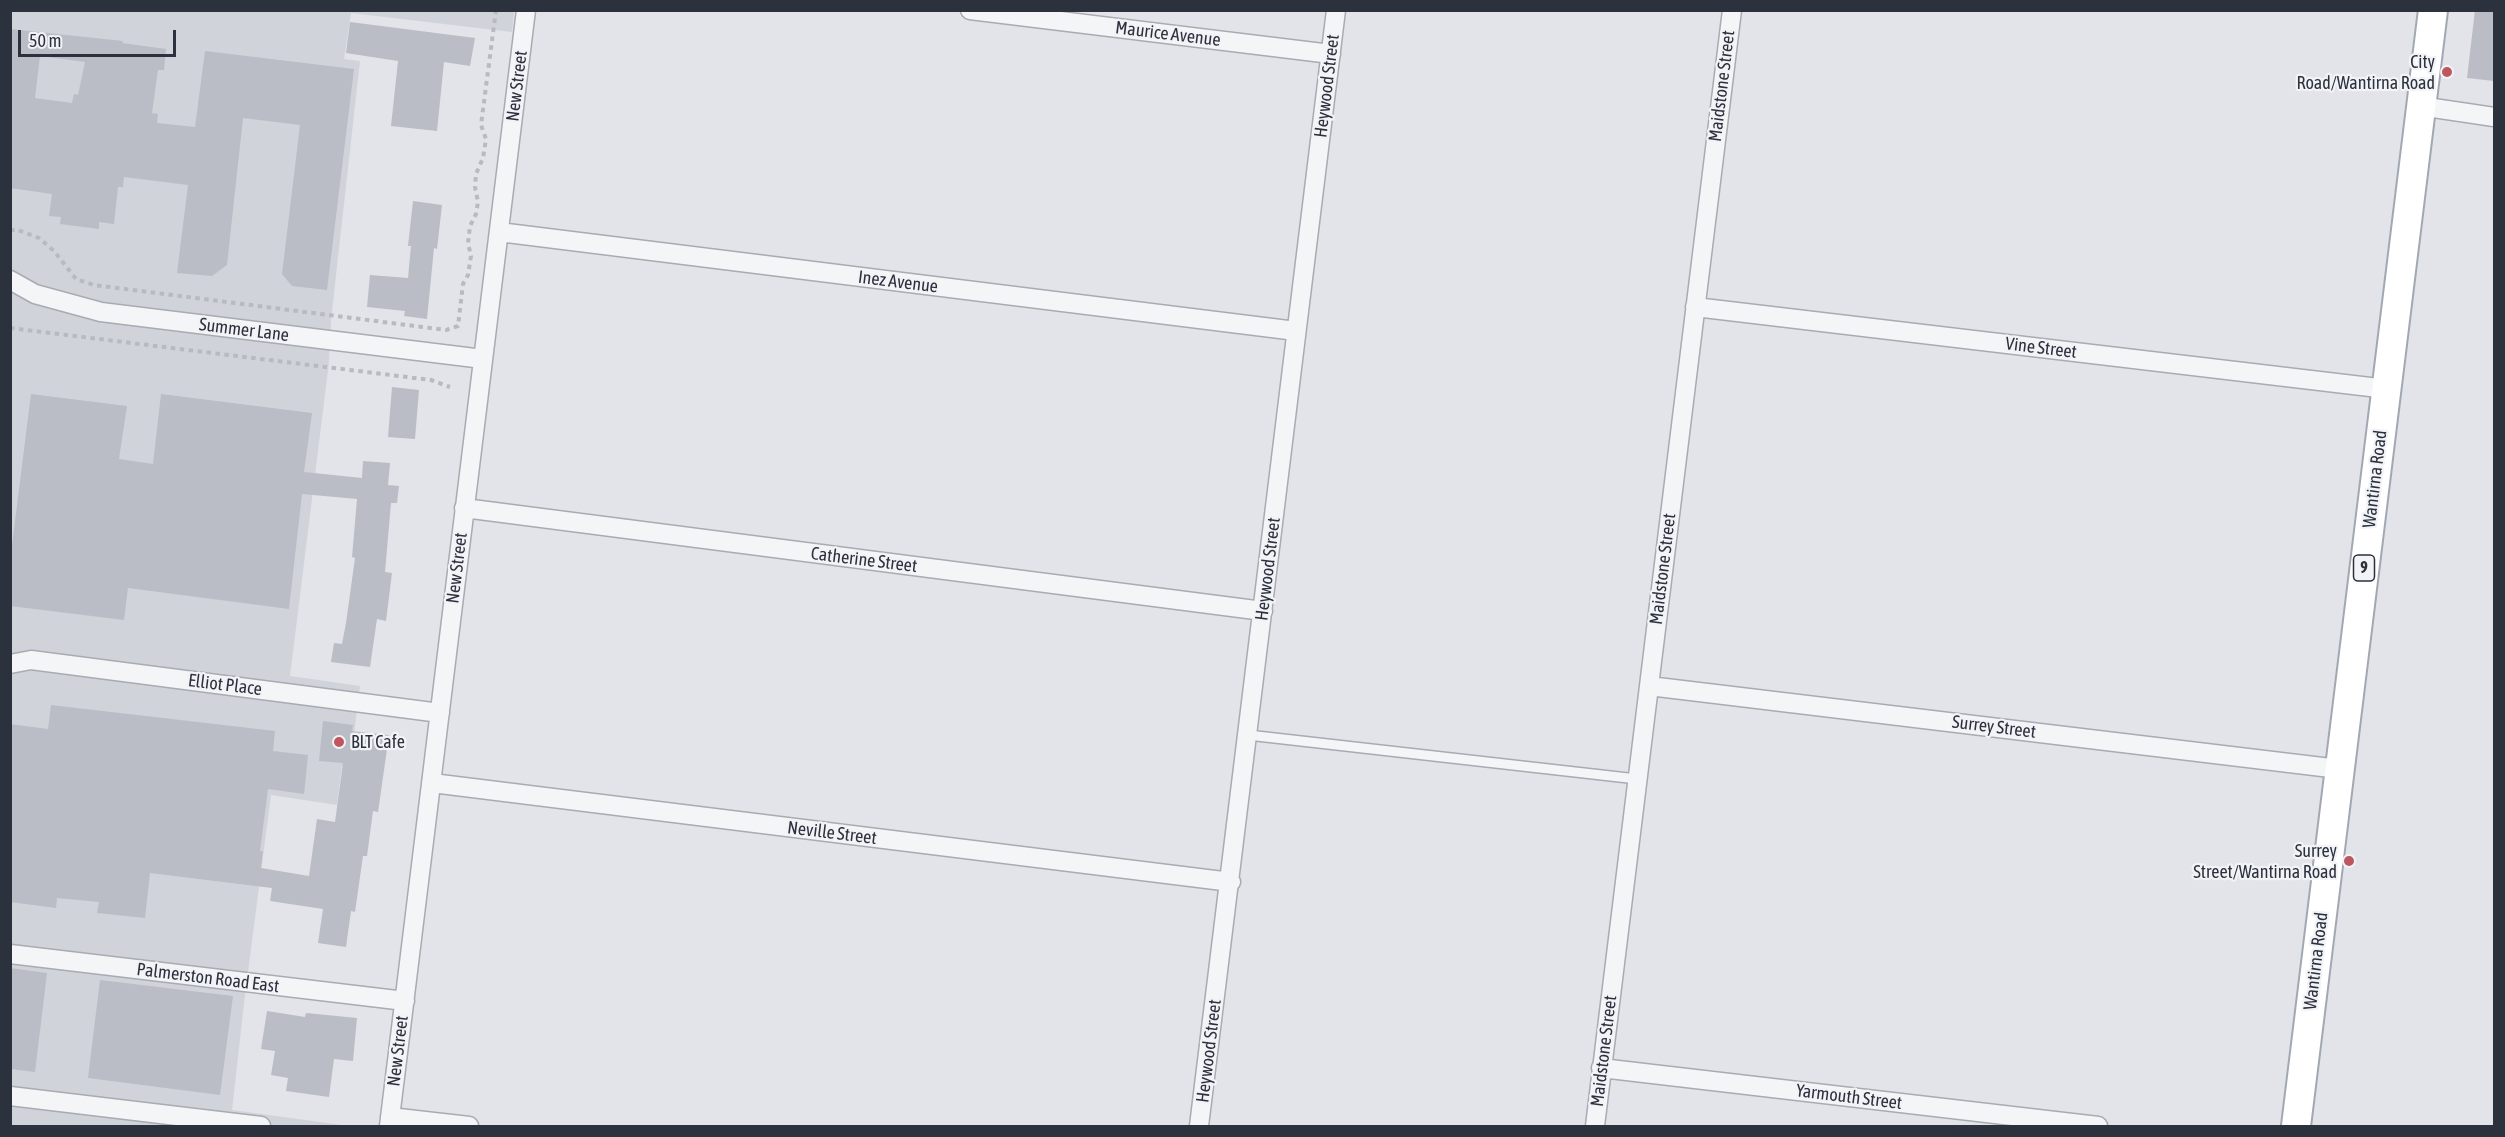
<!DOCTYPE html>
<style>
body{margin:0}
#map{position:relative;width:2505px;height:1137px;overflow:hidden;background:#e2e4e9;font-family:"Asap Condensed",sans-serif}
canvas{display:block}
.frame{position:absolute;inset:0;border:12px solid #2c313e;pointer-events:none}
.scale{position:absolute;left:18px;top:30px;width:158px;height:27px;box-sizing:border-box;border:3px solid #2c313e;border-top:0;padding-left:8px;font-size:18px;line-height:21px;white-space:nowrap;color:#2c313e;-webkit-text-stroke:4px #f1f3f6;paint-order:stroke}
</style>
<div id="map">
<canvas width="2505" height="1137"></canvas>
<div class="frame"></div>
<div class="scale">50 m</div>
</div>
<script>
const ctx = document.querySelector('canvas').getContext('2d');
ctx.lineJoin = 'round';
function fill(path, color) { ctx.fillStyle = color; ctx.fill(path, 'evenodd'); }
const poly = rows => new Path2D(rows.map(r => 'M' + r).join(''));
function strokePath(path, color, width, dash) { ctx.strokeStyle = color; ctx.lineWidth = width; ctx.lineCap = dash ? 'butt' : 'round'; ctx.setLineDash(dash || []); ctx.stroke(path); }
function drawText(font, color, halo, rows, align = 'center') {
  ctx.font = font + ' "Asap Condensed",sans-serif'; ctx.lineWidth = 4.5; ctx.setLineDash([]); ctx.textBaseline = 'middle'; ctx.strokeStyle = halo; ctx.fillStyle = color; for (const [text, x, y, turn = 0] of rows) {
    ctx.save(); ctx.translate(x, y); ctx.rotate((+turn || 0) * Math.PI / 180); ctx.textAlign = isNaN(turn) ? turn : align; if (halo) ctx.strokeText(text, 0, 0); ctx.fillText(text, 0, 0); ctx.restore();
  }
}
const built = poly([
 [10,11,514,11,512,32,351,13,344,59,360,61,331,320,329,362,290,676,360,686,350,767,342,766,337,805,271,795,245,995,232,1110,349,1126,11,1126]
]);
const building = poly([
 [2475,10,2494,10,2494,81,2467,78],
 [350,22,475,38,470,66,444,62,437,131,391,126,398,61,346,53],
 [10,29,123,41,122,43,166,49,164,70,158,70,152,113,158,114,157,123,195,127,205,51,354,69,327,290,292,286,282,274,300,125,243,118,227,265,212,276,177,273,188,185,124,177,123,187,118,187,114,224,99,222,99,229,60,224,61,217,49,216,52,194,10,188],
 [40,56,85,62,78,95,74,94,72,103,35,98],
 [413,201,442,205,437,249,434,248,427,319,404,316,405,311,367,307,370,275,408,278,411,246,408,246],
 [392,387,419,390,415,439,388,437],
 [31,394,127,406,119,459,153,464,161,394,312,413,304,472,362,478,363,461,390,463,388,485,399,486,397,503,391,503,385,572,392,573,386,621,377,619,370,667,331,662,334,643,342,644,346,623,355,558,352,557,357,499,302,494,289,609,128,588,124,620,10,606,10,561],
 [51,705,275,731,273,751,308,755,304,794,268,789,260,851,263,851,261,868,309,876,317,819,335,822,343,763,319,761,323,721,353,725,352,731,389,735,378,812,373,811,367,856,363,856,355,912,351,911,346,947,318,943,323,909,270,901,272,888,150,873,145,918,97,913,99,902,57,898,56,908,10,902,10,724,48,729],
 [10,968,47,973,35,1072,10,1069],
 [100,980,233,996,220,1095,88,1078],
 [267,1011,305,1017,306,1013,357,1018,353,1061,334,1059,329,1097,286,1091,288,1078,271,1075,275,1051,261,1049]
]);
const path = poly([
 [10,230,18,230,39,238,54,251,76,279,94,285,446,330,458,326,463,284,468,275,471,256,468,243,470,226,476,214,478,202,475,187,476,174,483,158,486,139,481,125,496,10],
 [10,328,431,380,450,387]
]);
const service = poly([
 [1248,735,1637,779]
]);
const minor = poly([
 [970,10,1331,54],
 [2420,106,2494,117],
 [499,232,1296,331],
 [10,280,35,294,101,312,483,359],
 [1695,307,2387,389],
 [464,508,1263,611],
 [10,664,31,660,440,713],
 [1649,686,2339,769],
 [432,783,1231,882],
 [10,954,405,1001],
 [1601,1068,2098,1126],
 [10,1096,261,1126],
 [390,1117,469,1126],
 [389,1126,526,10],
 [1199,1126,1336,10],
 [1595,1126,1732,10]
]);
const primary = poly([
 [2296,1126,2433,10]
]);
const markers = [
 [2447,72,6,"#bf555d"],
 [339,742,6,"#bf555d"],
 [2349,861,6,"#bf555d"]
];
const shields = [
 [2364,568,21]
];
const shieldNames = [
 ["9",2364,568]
];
const streetNames = [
 ["Maurice Avenue",1168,34,7],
 ["New Street",517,86,-83],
 ["Heywood Street",1327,86,-83],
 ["Maidstone Street",1722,86,-83],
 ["Inez Avenue",898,282,7],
 ["Summer Lane",244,330,7],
 ["Vine Street",2041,348,7],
 ["Wantirna Road",2375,479,-83],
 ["Catherine Street",864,560,7],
 ["New Street",457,568,-83],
 ["Heywood Street",1268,569,-83],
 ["Maidstone Street",1663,569,-83],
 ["Elliot Place",225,685,7],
 ["Surrey Street",1994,727,7],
 ["Neville Street",832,833,7],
 ["Wantirna Road",2316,961,-83],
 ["Palmerston Road East",208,978,7],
 ["New Street",398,1051,-83],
 ["Heywood Street",1209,1051,-83],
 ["Maidstone Street",1604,1051,-83],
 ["Yarmouth Street",1849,1097,7]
];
const poiNames = [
 ["City",2435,62],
 ["Road/Wantirna Road",2435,83],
 ["BLT Cafe",351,742,"left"],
 ["Surrey",2337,851],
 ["Street/Wantirna Road",2337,872]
];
fill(built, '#d0d3da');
fill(building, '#babdc5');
strokePath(service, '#a8abb2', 12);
strokePath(minor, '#a8abb2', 21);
strokePath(primary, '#a2a8b3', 32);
strokePath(path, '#b8bac0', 4, [4.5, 4.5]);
strokePath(service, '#f4f5f7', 9);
strokePath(minor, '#f4f5f7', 18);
strokePath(primary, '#fff', 28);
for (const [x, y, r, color] of markers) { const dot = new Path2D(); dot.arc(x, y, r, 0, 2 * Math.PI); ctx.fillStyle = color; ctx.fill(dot); strokePath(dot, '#f1f3f6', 2); }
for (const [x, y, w] of shields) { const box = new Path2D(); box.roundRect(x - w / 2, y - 13, w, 26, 4.5); ctx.fillStyle = '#f1f3f6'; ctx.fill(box); strokePath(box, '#2c313e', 1.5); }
drawText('bold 16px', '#2c313e', null, shieldNames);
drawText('18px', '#2c313e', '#f1f3f6', streetNames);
drawText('18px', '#2c313e', '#f1f3f6', poiNames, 'right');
</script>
